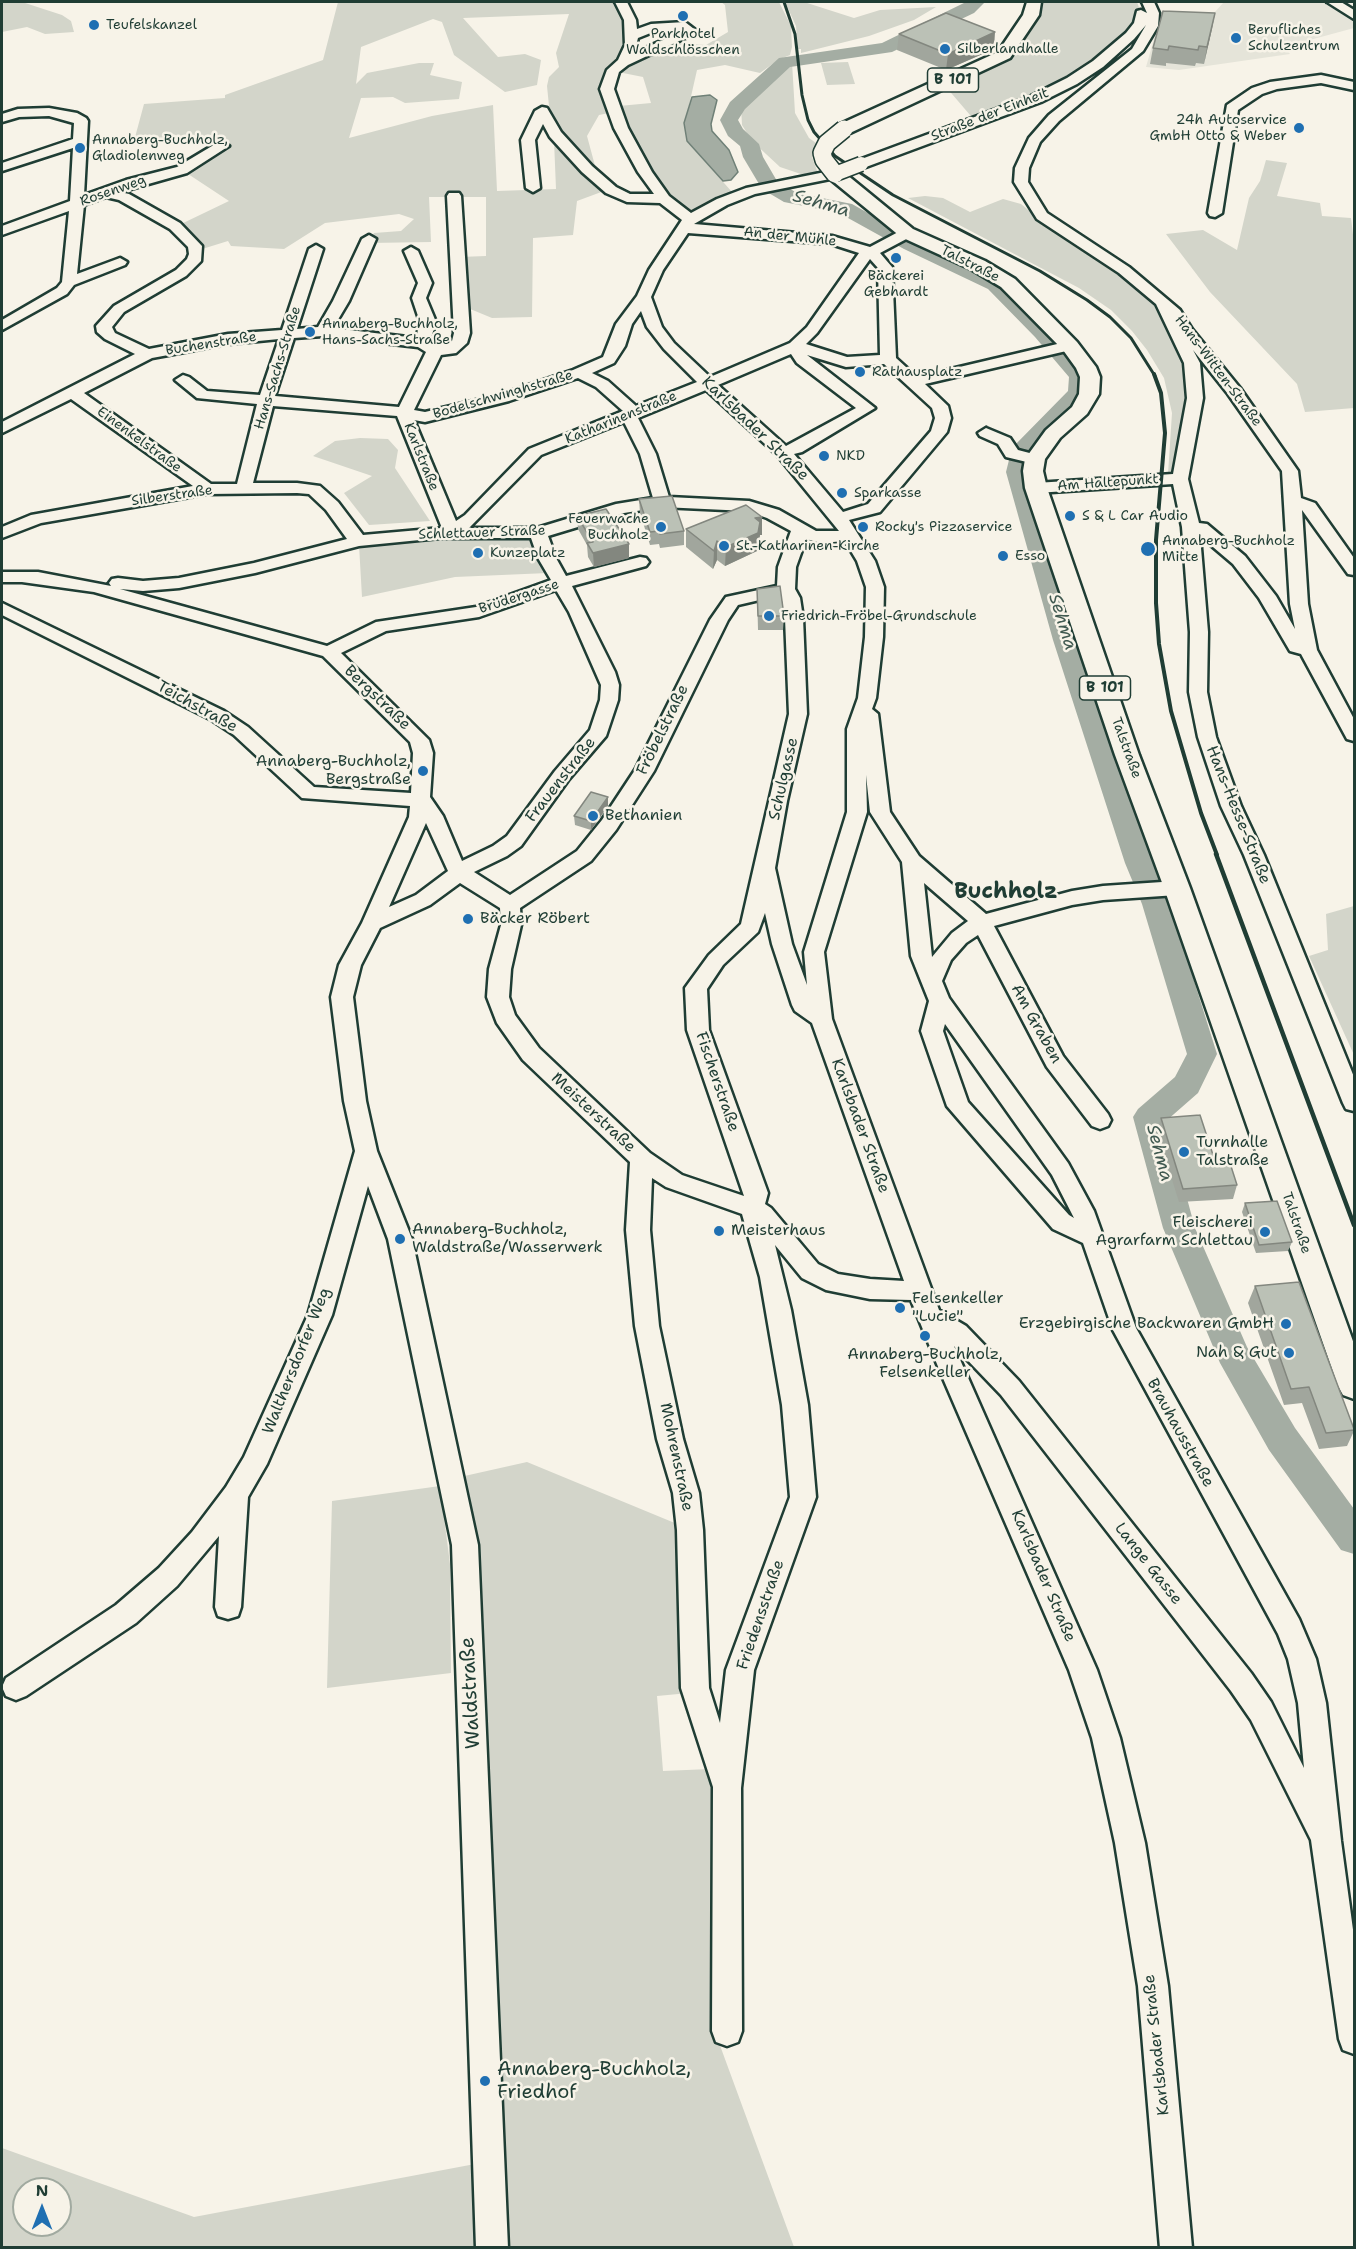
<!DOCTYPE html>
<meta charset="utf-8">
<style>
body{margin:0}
#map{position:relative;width:1356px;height:2249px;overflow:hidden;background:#f7f3e8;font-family:"Shantell Sans",sans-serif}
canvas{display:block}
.frame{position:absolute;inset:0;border:3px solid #1f3d34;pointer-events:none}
.north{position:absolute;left:12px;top:2177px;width:60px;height:60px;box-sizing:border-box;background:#f7f3e8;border:2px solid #a1aaa0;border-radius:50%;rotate:0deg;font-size:16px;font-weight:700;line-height:24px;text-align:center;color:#1f3d34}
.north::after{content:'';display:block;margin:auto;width:21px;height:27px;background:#1f6fb2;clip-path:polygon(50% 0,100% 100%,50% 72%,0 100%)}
</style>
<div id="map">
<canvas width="1356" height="2249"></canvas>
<div class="frame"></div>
<div class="north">N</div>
</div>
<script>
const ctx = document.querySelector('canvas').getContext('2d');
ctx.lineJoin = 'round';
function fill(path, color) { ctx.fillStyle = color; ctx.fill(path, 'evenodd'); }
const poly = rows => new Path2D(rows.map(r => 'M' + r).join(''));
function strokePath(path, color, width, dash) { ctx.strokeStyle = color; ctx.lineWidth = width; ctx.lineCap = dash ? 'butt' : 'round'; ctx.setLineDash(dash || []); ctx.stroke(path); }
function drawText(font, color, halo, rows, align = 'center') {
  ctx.font = font + ' "Shantell Sans",sans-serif'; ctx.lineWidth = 5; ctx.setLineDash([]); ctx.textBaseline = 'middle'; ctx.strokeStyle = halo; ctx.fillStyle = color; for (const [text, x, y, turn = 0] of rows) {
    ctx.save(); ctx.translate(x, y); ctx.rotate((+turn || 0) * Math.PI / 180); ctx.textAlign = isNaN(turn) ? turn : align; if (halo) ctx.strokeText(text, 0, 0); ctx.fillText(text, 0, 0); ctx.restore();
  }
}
const built = poly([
 [1224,2,1322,2,1354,21,1354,28,1284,47,1290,54,1179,70,1146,67,1159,21,1203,25]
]);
const green = poly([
 [2,2,22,2,62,15,71,21,74,32,45,34,27,27,2,32],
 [338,2,612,2,622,12,626,23,626,44,619,60,609,113,599,115,587,136,601,188,604,191,577,201,573,235,533,238,532,317,492,318,463,306,460,257,486,256,486,197,429,197,431,242,369,243,374,233,401,231,414,219,399,214,325,223,284,249,231,246,228,241,199,250,177,226,229,201,182,170,221,146,179,141,134,141,144,104,225,98,225,95,323,60],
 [569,14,556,53,559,67,549,77,547,86,549,106,553,116,556,189,497,191,493,105,432,116,349,138,361,98,393,97,405,103,459,99,462,82,430,75,434,63,419,63,367,73,356,84,361,47,433,19,442,22,454,55,505,92,537,85,541,60,525,54,498,57,463,18],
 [721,2,779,2,791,26,792,47,790,55,778,60,760,73,725,65,697,70,685,123,687,141,732,192,691,211,671,195,651,172,627,128,619,106,651,103,643,77,618,72,627,64,677,43,706,45,728,32,725,5],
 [785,2,804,2,854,18,880,10,936,7,914,20,869,36,801,53,801,49,798,49,796,26],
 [1040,2,1137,2,1141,13,1140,24,1072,81,976,122,946,87,1016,53,1041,11],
 [792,62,795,113,809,138,816,143,812,157,819,176,807,176,780,167,752,141,742,125,741,106,787,63],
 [848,62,855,84,827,85,821,63],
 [1266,160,1287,163,1277,196,1320,203,1322,216,1351,218,1354,243,1354,408,1305,412,1297,384,1210,292,1166,234,1203,230,1237,250,1249,198,1260,181],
 [925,196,943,198,970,212,1003,199,1021,204,1038,218,1106,263,1137,287,1158,307,1179,350,1187,375,1187,412,1174,474,1168,474,1172,413,1164,378,1147,350,1132,331,1111,310,1079,288,908,198],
 [360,438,388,439,398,450,395,468,430,521,369,525,344,493,372,476,313,456,335,441],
 [453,534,530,535,548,573,455,577,362,597,359,545],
 [1354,906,1354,1055,1309,956,1328,950,1326,914],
 [527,1462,682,1526,689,1693,657,1696,663,1771,710,1769,718,1792,718,2040,794,2247,506,2247,460,1477],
 [440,1486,450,1564,451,1673,327,1688,332,1501],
 [2,2148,194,2217,475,2164,478,2247,2,2247],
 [24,2189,60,2189,60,2225,24,2225]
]);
const water = poly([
 [710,95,717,100,711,124,712,131,729,150,738,172,731,180,723,181,687,141,684,123,692,97,710,95]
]);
const river = poly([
 [966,2,985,2,974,13,892,52,790,67,745,109,738,120,743,129,759,144,763,157,777,181,797,193,852,204,918,241,1002,281,1051,327,1081,361,1091,377,1090,393,1087,398,1034,450,1030,472,1079,640,1153,863,1170,904,1217,1054,1198,1093,1166,1121,1195,1228,1247,1347,1295,1428,1354,1509,1354,1554,1341,1550,1269,1450,1220,1363,1163,1228,1133,1117,1138,1109,1175,1077,1187,1054,1142,904,1125,863,1053,640,1006,472,1012,448,1068,391,1069,377,1035,337,988,289,904,249,839,213,784,202,762,189,743,157,740,146,728,136,720,120,730,102,779,58,882,43,966,2]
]);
const minor = poly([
 [615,2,627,2,636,20,637,29,651,24,685,22,698,32,628,65,619,72,614,89,628,128,652,172,669,196,691,213,717,199,746,188,835,170,842,174,835,178,755,194,727,205,694,224,832,236,870,247,902,230,912,230,914,233,912,236,880,253,892,267,896,358,917,377,1070,341,1078,346,1075,349,925,384,948,406,951,418,947,432,880,512,849,520,875,561,884,587,883,637,876,698,872,709,878,714,890,812,919,856,986,914,1072,891,1103,886,1177,881,1184,883,1187,888,1184,893,1177,895,1103,900,1072,905,994,926,1063,1056,1108,1114,1111,1120,1108,1126,1100,1129,1092,1126,1047,1067,978,935,966,943,951,960,942,981,949,998,1068,1163,1094,1211,1136,1328,1299,1619,1316,1659,1326,1703,1341,1841,1354,1937,1354,2054,1343,2050,1339,2039,1311,1840,1251,1720,1231,1691,1001,1395,954,1346,1097,1670,1120,1738,1145,1843,1168,1986,1192,2248,1160,2248,1138,1986,1115,1843,1092,1738,1069,1670,939,1369,911,1300,870,1299,826,1290,802,1278,775,1245,791,1310,808,1405,816,1497,754,1670,741,1788,742,2031,738,2042,727,2046,716,2042,712,2031,713,1787,681,1688,677,1530,673,1493,657,1439,635,1326,626,1230,630,1162,523,1060,497,1023,487,997,489,969,501,925,500,908,460,883,430,905,380,928,361,965,353,997,366,1101,377,1151,412,1239,478,1545,508,2248,476,2248,452,1545,388,1239,368,1186,332,1315,267,1464,248,1497,241,1607,238,1616,228,1619,218,1616,215,1607,219,1536,177,1586,136,1623,26,1696,16,1700,6,1696,2,1687,6,1678,116,1605,159,1568,192,1532,226,1487,244,1457,308,1315,355,1151,344,1101,331,997,339,965,362,923,409,817,410,806,302,798,234,735,210,719,2,615,2,603,224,711,248,727,314,787,411,793,413,753,410,742,323,656,94,592,22,582,2,582,2,572,38,572,111,586,109,583,112,579,118,578,143,581,179,578,254,563,347,539,326,510,309,494,297,493,207,494,41,523,2,538,2,527,31,515,193,486,71,399,2,433,2,422,135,354,105,339,97,332,96,326,114,306,176,270,187,259,189,254,188,247,170,229,119,200,106,197,84,205,77,274,120,258,127,262,125,265,74,285,67,294,2,330,2,320,57,288,62,282,69,211,2,235,2,226,70,201,73,148,2,171,2,163,73,139,74,123,49,116,19,117,2,122,2,114,18,109,49,108,77,113,86,118,88,121,84,195,126,180,177,167,217,143,222,142,229,146,187,173,120,192,129,194,180,223,202,246,201,261,186,276,124,312,112,327,115,333,149,349,228,334,282,330,309,249,316,245,323,249,297,329,318,327,333,301,362,239,369,235,376,239,349,301,333,328,416,338,420,322,412,298,418,283,404,251,411,247,418,251,432,283,426,298,436,322,430,341,438,345,447,345,452,341,454,333,447,196,449,193,459,193,461,196,470,333,467,343,456,353,441,355,414,410,425,412,498,395,573,370,603,357,616,324,637,296,649,270,682,220,660,203,627,202,606,193,582,172,550,137,543,124,535,140,540,188,533,192,526,188,521,140,535,111,542,107,547,108,561,132,592,166,616,187,630,194,654,194,638,172,614,128,600,89,607,70,618,60,625,45,624,20,615,2],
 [682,30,683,31,634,53,638,38,653,32,682,30],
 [688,233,831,244,859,253,807,327,790,343,710,377,674,343,662,327,651,297,663,270,688,233],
 [870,259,878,268,880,355,847,357,806,344,817,333,870,259],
 [641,311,647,327,664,349,697,382,636,406,608,381,592,373,614,363,625,346,632,324,641,311],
 [323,336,418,347,426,352,399,407,275,396,294,338,323,336],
 [279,339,260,395,207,391,189,377,183,375,175,380,197,398,257,404,237,484,211,484,84,393,152,358,228,344,279,339],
 [791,354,797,363,856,408,786,446,718,385,791,354],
 [807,355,846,367,884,364,932,408,935,418,931,431,868,504,843,512,794,454,802,452,875,408,807,355],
 [578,378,596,387,623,411,529,449,465,515,456,521,414,420,425,422,509,401,578,378],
 [706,390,777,455,839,531,816,531,779,510,749,501,669,497,656,454,638,418,706,390],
 [273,406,397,416,442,528,363,535,338,502,320,486,297,483,253,483,273,406],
 [624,422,640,454,653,498,616,504,537,528,469,528,541,455,624,422],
 [662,507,747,511,767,518,791,531,778,567,777,586,726,597,710,620,635,770,602,820,577,851,510,895,474,872,507,856,521,846,569,779,606,736,618,700,619,685,615,672,572,586,646,566,649,562,646,558,640,557,566,576,556,558,548,536,624,513,662,507],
 [440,538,531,538,538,558,551,580,476,607,376,622,327,646,120,589,143,591,179,588,255,573,359,546,440,538],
 [806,539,821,543,845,541,857,561,866,587,865,637,858,698,847,729,847,812,804,952,807,985,792,944,775,868,787,801,807,714,803,618,800,598,795,589,796,567,806,539],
 [556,590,569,612,601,685,600,700,590,730,555,771,507,836,493,846,462,861,443,816,430,797,433,753,429,740,341,653,386,631,479,617,556,590],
 [781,595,785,618,789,714,741,924,709,955,685,988,687,1030,744,1196,682,1175,650,1153,539,1048,515,1015,509,997,511,969,521,925,520,908,591,861,616,830,654,771,728,620,738,605,781,595],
 [866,775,870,812,902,862,911,956,929,1001,921,1031,947,1106,1053,1229,1083,1243,1113,1330,1278,1634,1288,1659,1298,1703,1304,1768,1271,1702,1251,1673,1019,1381,966,1326,939,1310,832,1019,824,952,867,812,866,775],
 [426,823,448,871,416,895,389,907,426,823],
 [924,883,968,921,952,933,932,957,924,883],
 [765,913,772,944,792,1005,795,1011,812,1023,904,1281,870,1279,838,1274,818,1264,771,1208,765,1204,768,1193,709,1030,707,989,723,965,758,932,765,913],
 [945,1024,1052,1175,1074,1218,1069,1215,968,1102,943,1031,945,1024],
 [652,1178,666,1187,742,1214,760,1277,782,1405,790,1497,726,1670,720,1723,709,1688,703,1530,699,1493,683,1439,659,1326,650,1230,652,1178],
 [1142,2,1154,2,1159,13,1158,26,1143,51,1059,121,1040,142,1029,168,1028,182,1047,213,1129,267,1180,310,1192,329,1240,388,1298,471,1301,498,1315,503,1354,558,1354,575,1348,574,1302,510,1308,604,1317,650,1354,719,1354,741,1347,739,1301,654,1290,651,1259,598,1233,564,1200,536,1208,632,1207,692,1216,737,1241,806,1264,855,1354,1077,1354,1111,1346,1109,1343,1103,1244,855,1221,806,1198,737,1189,692,1190,632,1182,527,1173,484,1036,493,1028,488,1036,483,1173,474,1187,398,1184,363,1156,304,1119,273,1037,219,1014,182,1015,168,1029,138,1049,115,1132,49,1146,25,1134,39,1103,67,1077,84,1041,102,866,167,856,167,854,164,856,161,1031,96,1067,78,1093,61,1126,33,1134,23,1137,11,1141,10,1147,13,1142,2],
 [1193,350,1228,394,1282,471,1290,604,1295,629,1276,596,1245,556,1207,524,1199,523,1188,479,1203,398,1200,363,1193,350],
 [1327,2,1341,2,1354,10,1354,19,1327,2],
 [1321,75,1354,82,1354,90,1321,83,1277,89,1262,94,1238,110,1222,213,1215,217,1210,216,1208,213,1227,105,1252,88,1270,82,1321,75],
 [986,428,1010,438,1018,450,1041,456,1043,459,1035,464,1006,457,998,444,980,436,978,433,986,428]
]);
const major = poly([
 [1027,2,1041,2,1039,15,1010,58,850,133,838,133,835,129,838,125,998,52,1023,15,1027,2],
 [835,169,841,170,913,229,985,261,1015,279,1077,342,1096,367,1100,377,1099,394,1087,414,1060,438,1045,459,1043,471,1047,488,1139,755,1190,888,1354,1344,1354,1399,1343,1395,1338,1386,1164,888,1115,755,1025,488,1023,471,1025,459,1046,430,1072,407,1079,394,1080,377,1076,368,1063,350,1001,287,971,269,901,237,829,178,826,174,829,170,835,169]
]);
const railFar2 = poly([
 [784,2,795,34,802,95,808,120,814,132,835,156,893,195,1040,271,1087,300,1110,317,1131,338,1155,376]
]);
const railFar1 = poly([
 [1154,374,1161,393,1165,433,1156,540,1156,603,1159,644,1171,711,1201,813,1217,855]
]);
const rail = poly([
 [1216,854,1354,1225]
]);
const minorBridge = poly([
 [835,174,861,164]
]);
const majorBridge = poly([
 [835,174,824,160,822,153,827,143,844,129]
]);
const wall = poly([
 [1215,13,1204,64,1196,63,1195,66,1166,63,1166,66,1150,64,1153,48],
 [899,34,994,49,946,70,897,50],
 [639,499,684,531,684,545,660,548,659,544,650,545,640,513],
 [577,516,629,544,629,558,594,567,588,557,587,545,578,529],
 [686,529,762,535,760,535,757,551,725,566,717,560,713,569,686,547],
 [757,589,784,616,783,630,758,630],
 [608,797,608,806,591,830,575,825,574,816],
 [1161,1118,1215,1161,1237,1185,1233,1199,1179,1202,1157,1131],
 [1245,1203,1292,1242,1288,1251,1256,1253,1242,1212],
 [1255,1286,1354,1429,1354,1431,1347,1446,1319,1449,1302,1403,1284,1405,1248,1303]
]);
const shadedWall = poly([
 [1215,13,1212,29,1204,64,1207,47],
 [995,32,994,49,946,70,948,54],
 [762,517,762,535,760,535,757,551,725,566,726,547,755,518],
 [717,541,717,560,713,569,714,551],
 [629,544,629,558,594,567,593,553],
 [608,797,608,806,591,830,591,821]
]);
const building = poly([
 [1163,11,1215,13,1207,47,1199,46,1198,50,1169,46,1168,50,1153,48,1163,11],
 [946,13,995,32,948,54,899,34,946,13],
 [672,496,684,531,660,534,659,531,650,532,639,499,672,496],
 [746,505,762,517,755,518,760,522,758,533,726,547,717,541,714,551,686,529,746,505],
 [606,509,629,544,593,553,587,543,593,542,577,516,606,509],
 [780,586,784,616,758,616,757,589,780,586],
 [591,792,608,797,591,821,574,816,591,792],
 [1200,1115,1215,1161,1229,1160,1237,1185,1183,1189,1161,1118,1200,1115],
 [1277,1201,1292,1242,1259,1245,1245,1203,1277,1201],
 [1299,1282,1354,1429,1354,1430,1326,1433,1309,1387,1291,1389,1255,1286,1299,1282]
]);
const markers = [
 [683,16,6,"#1f6fb2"],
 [94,25,6,"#1f6fb2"],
 [1236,38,6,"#1f6fb2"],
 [945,49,6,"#1f6fb2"],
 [1299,128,6,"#1f6fb2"],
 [80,148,6,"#1f6fb2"],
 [896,258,6,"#1f6fb2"],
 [310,332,6,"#1f6fb2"],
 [860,372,6,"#1f6fb2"],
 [824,456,6,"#1f6fb2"],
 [842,493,6,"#1f6fb2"],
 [1070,516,6,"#1f6fb2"],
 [661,527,6,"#1f6fb2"],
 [863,527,6,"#1f6fb2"],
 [724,546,6,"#1f6fb2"],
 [1148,549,8,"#1f6fb2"],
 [478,553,6,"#1f6fb2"],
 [1003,556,6,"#1f6fb2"],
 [769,616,6,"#1f6fb2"],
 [423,771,6,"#1f6fb2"],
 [593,816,6,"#1f6fb2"],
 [468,919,6,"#1f6fb2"],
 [1184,1152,6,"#1f6fb2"],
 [719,1231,6,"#1f6fb2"],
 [1265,1232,6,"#1f6fb2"],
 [400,1239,6,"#1f6fb2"],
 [900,1308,6,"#1f6fb2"],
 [1286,1324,6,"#1f6fb2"],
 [925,1336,6,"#1f6fb2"],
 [1289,1353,6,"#1f6fb2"],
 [485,2081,6,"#1f6fb2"]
];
const farPoinames = [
 ["Teufelskanzel",106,25],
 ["Berufliches",1248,30],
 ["Schulzentrum",1248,46],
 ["Parkhotel",683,34,"center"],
 ["Waldschlösschen",683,50,"center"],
 ["Silberlandhalle",957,49],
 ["24h Autoservice",1287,120,"right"],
 ["GmbH Otto & Weber",1287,136,"right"],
 ["Annaberg-Buchholz,",92,140],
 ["Gladiolenweg",92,156],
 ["Bäckerei",896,276,"center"],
 ["Gebhardt",896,292,"center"],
 ["Annaberg-Buchholz,",322,324],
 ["Hans-Sachs-Straße",322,340],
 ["Rathausplatz",872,372],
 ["NKD",836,456],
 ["Sparkasse",854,493],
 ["S & L Car Audio",1082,516],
 ["Feuerwache",649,519,"right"],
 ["Buchholz",649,535,"right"],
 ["Rocky's Pizzaservice",875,527],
 ["Annaberg-Buchholz",1162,541],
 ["Mitte",1162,557],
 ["St.-Katharinen-Kirche",736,546],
 ["Kunzeplatz",490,553],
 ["Esso",1015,556],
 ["Friedrich-Fröbel-Grundschule",781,616]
];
const farStreetnames = [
 ["Straße der Einheit",990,115,-21],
 ["Rosenweg",113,191,-19],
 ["An der Mühle",790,237,6],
 ["Talstraße",970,264,27],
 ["Buchenstraße",211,344,-9],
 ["Hans-Sachs-Straße",278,368,-73],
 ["Hans-Witten-Straße",1218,371,53],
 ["Bodelschwinghstraße",503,395,-16],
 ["Katharinenstraße",621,418,-22],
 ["Einenkelstraße",139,440,36],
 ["Karlstraße",421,457,68],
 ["Am Haltepunkt",1108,483,-4],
 ["Silberstraße",172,496,-8],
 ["Schlettauer Straße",482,533,-2],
 ["Brüdergasse",519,597,-18],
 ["Talstraße",1126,748,70],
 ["Talstraße",1296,1223,71]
];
const shields = [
 [953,80,51],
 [1105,688,51]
];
const shieldNames = [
 ["B 101",953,80],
 ["B 101",1105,688]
];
const streetNames = [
 ["Karlsbader Straße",755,429,44],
 ["Bergstraße",377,698,44],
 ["Teichstraße",197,707,29],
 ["Fröbelstraße",663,730,-64],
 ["Schulgasse",784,779,-77],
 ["Frauenstraße",561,780,-52],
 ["Hans-Hesse-Straße",1238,815,68],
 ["Am Graben",1036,1024,61],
 ["Fischerstraße",717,1082,71],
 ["Meisterstraße",593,1113,43],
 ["Karlsbader Straße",860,1126,70],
 ["Walthersdorfer Weg",297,1361,-68],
 ["Brauhausstraße",1180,1433,61],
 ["Mohrenstraße",676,1457,78],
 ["Lange Gasse",1148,1564,52],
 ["Karlsbader Straße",1043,1576,67],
 ["Friedensstraße",761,1615,-71],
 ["Karlsbader Straße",1157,2045,-96]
];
const poiNames = [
 ["Annaberg-Buchholz,",411,762,"right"],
 ["Bergstraße",411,780,"right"],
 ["Bethanien",605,816],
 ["Bäcker Röbert",480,919],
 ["Turnhalle",1196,1143],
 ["Talstraße",1196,1161],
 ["Fleischerei",1253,1223,"right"],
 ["Agrarfarm Schlettau",1253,1241,"right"],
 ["Annaberg-Buchholz,",412,1230],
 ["Waldstraße/Wasserwerk",412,1248],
 ["Meisterhaus",731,1231],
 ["Felsenkeller",912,1299],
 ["\"Lucie\"",912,1317],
 ["Erzgebirgische Backwaren GmbH",1274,1324,"right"],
 ["Nah & Gut",1277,1353,"right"],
 ["Annaberg-Buchholz,",925,1355,"center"],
 ["Felsenkeller",925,1373,"center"]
];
const waterNames = [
 ["Sehma",821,204,16],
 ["Sehma",1062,622,73],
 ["Sehma",1159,1153,75]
];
const nearStreetnames = [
 ["Waldstraße",471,1693,-93]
];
const nearPoinames = [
 ["Annaberg-Buchholz,",497,2070],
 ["Friedhof",497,2093]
];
const districtNames = [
 ["Buchholz",1006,892]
];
fill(built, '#e5e4d9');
fill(green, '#d3d5ca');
fill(water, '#a4ada3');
strokePath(water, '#6f8077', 1.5);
fill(river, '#a4ada3');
strokePath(minor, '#1f3d34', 5);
strokePath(major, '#1f3d34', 5);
fill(minor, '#f7f3e8');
fill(major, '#f7f3e8');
strokePath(railFar2, '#1f3d34', 3);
strokePath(railFar1, '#1f3d34', 4);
strokePath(rail, '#1f3d34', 4.5);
strokePath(minorBridge, '#1f3d34', 17, []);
strokePath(majorBridge, '#1f3d34', 20, []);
strokePath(minorBridge, '#f7f3e8', 14);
strokePath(majorBridge, '#f7f3e8', 17);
fill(wall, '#a1a69d');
fill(shadedWall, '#83877f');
fill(building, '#bbc1b6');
strokePath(building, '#83877f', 1.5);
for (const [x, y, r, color] of markers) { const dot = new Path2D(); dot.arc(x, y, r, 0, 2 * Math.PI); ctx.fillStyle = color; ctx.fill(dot); strokePath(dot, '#f7f3e8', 2); }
drawText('14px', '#1f3d34', '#f7f3e8', farPoinames, 'left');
drawText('14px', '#1f3d34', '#f7f3e8', farStreetnames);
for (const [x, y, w] of shields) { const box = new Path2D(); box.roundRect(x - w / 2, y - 12, w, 24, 4.5); ctx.fillStyle = '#f7f3e8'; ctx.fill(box); strokePath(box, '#1f3d34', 1.5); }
drawText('bold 15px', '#1f3d34', null, shieldNames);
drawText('16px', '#1f3d34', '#f7f3e8', streetNames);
drawText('16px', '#1f3d34', '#f7f3e8', poiNames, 'left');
drawText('italic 18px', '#405950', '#f7f3e8', waterNames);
drawText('20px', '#1f3d34', '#f7f3e8', nearStreetnames);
drawText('20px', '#1f3d34', '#f7f3e8', nearPoinames, 'left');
drawText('bold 22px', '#1f3d34', '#f7f3e8', districtNames);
</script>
